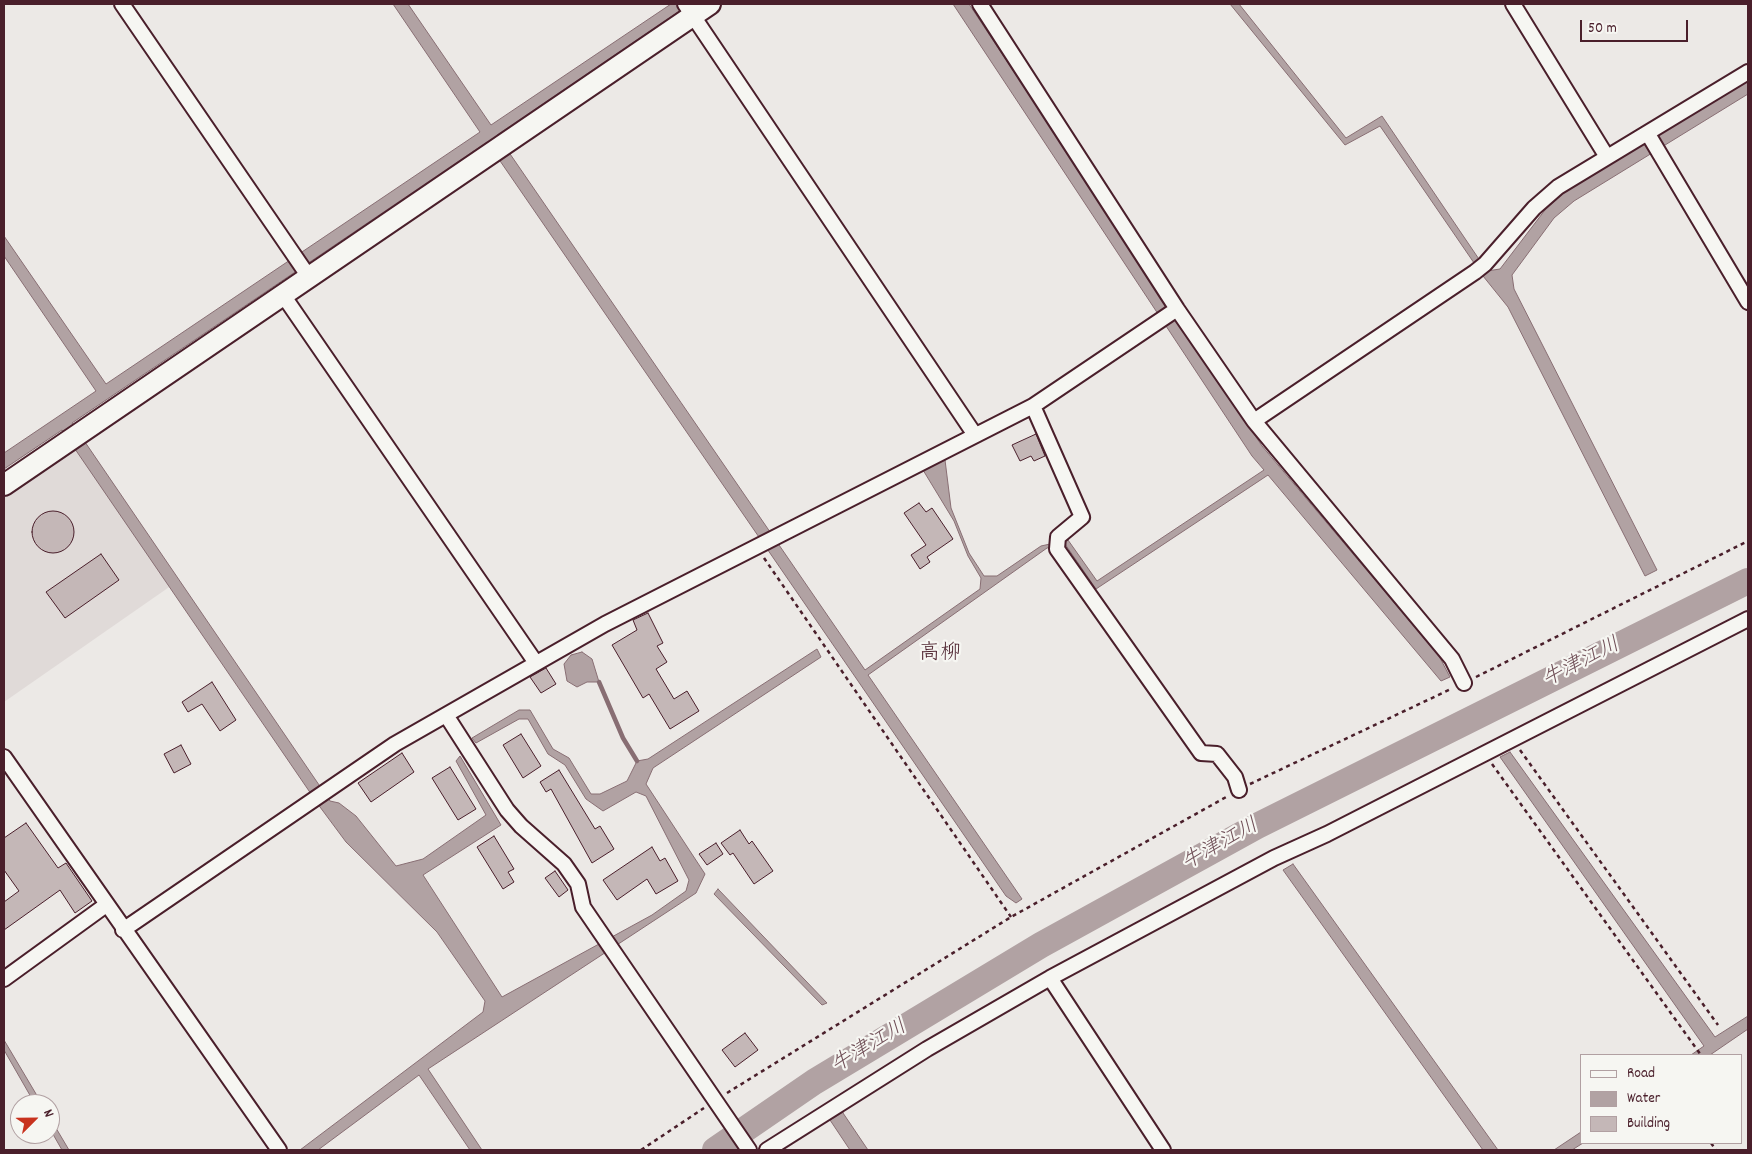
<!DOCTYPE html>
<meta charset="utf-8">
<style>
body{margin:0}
#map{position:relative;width:1752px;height:1154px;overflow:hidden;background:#ece9e6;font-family:Dekko,sans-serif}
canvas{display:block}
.frame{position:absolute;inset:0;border:5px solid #4a1f2b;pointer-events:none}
.legend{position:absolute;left:1580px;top:1054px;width:162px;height:90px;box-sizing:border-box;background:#f6f6f2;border:1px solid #b1a0a2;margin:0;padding:6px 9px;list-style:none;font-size:15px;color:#4a1f2b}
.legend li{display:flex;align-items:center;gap:10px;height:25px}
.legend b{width:25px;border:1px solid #b1a0a2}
.north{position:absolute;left:10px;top:1094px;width:50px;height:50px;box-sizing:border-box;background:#f6f6f2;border:1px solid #b1a0a2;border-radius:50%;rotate:67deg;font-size:14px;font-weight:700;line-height:20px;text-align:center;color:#4a1f2b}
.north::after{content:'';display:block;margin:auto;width:18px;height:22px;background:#c8321e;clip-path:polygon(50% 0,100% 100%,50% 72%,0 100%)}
.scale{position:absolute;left:1580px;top:20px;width:108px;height:22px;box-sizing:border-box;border:2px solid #4a1f2b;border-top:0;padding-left:6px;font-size:15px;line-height:18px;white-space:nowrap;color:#4a1f2b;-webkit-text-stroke:4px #f6f6f2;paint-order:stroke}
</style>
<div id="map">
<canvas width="1752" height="1154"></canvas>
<div class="frame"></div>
<ul class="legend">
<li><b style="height:6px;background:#f6f6f2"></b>Road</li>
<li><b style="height:14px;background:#b1a2a3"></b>Water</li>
<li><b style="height:14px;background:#c4b7b7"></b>Building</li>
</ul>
<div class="north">N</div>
<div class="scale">50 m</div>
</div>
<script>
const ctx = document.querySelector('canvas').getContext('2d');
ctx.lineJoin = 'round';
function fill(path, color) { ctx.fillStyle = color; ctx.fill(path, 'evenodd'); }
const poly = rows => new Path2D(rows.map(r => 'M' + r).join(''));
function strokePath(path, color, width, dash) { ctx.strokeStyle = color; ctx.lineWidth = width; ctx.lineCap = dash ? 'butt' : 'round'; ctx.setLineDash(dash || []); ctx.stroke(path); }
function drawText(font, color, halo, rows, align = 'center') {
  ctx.font = font + ' Dekko,"Klee One",sans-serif'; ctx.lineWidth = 4.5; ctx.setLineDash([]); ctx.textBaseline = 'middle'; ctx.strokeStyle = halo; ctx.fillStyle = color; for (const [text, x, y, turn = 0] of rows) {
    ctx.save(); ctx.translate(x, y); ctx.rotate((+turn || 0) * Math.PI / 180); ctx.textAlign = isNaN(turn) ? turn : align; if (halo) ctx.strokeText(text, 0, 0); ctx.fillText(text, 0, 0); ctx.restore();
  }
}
const built = poly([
 [78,443,175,583,4,702,4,494]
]);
const water = poly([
 [393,4,408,4,491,125,671,4,690,4,497,135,865,670,980,589,981,578,968,556,954,521,923,470,945,460,951,508,969,553,984,576,997,576,1041,546,1068,540,1097,581,1264,470,1252,456,953,4,969,4,1262,446,1439,656,1450,677,1441,681,1268,475,1096,589,1065,544,1047,548,868,675,1022,899,1016,903,1006,896,487,142,72,423,330,801,339,803,356,816,396,866,423,859,486,815,456,761,460,756,501,825,423,875,502,997,652,915,686,891,689,880,646,796,636,792,603,811,586,799,565,765,548,754,528,719,519,719,476,743,472,738,519,710,530,710,553,749,569,758,591,794,600,794,627,781,637,761,648,759,817,649,821,657,653,768,646,784,705,874,696,893,428,1069,482,1150,470,1150,419,1075,318,1150,300,1150,483,1012,485,1001,437,932,346,842,320,807,62,430,4,469,4,453,96,391,4,256,4,236,106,384,480,132,393,4],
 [1230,4,1239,4,1346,138,1382,116,1487,271,1500,269,1545,210,1565,192,1748,81,1748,94,1574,201,1554,218,1512,275,1514,289,1657,570,1645,576,1508,307,1483,276,1380,126,1345,145,1230,4],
 [582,652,592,659,599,682,587,682,577,687,567,681,564,664,571,655,582,652],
 [1510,752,1715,1037,1748,1016,1748,1029,1710,1055,1691,1055,1704,1046,1500,757,1510,752],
 [1293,864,1498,1150,1483,1150,1283,870,1293,864],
 [718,889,827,1003,822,1005,714,894,718,889],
 [4,1040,42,1104,35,1104,4,1050,4,1040],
 [843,1112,843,1113,868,1150,850,1150,830,1120,843,1112],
 [50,1118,69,1150,62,1150,50,1129,50,1118],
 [1581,1132,1581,1143,1583,1143,1572,1150,1554,1150,1581,1132]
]);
const stream = poly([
 [599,682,623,738,637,761]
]);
const river = poly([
 [715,1150,814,1082,1041,945,1257,826,1748,581]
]);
const building = poly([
 [1036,434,1045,456,1034,461,1031,456,1020,461,1012,445,1036,434],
 [919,503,926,512,932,508,953,539,927,557,930,562,920,569,911,555,926,545,904,513,919,503],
 '32 532a21 21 0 1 1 42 0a21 21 0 1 1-42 0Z',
 [101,554,119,580,65,618,46,592,101,554],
 [648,613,663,643,657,646,667,662,656,669,674,699,687,691,699,711,670,729,649,694,643,698,612,645,637,630,633,620,648,613],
 [546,668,556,684,541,693,530,677,546,668],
 [212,682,236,720,220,731,202,704,188,712,182,702,212,682],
 [521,734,541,766,523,778,503,745,521,734],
 [181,745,191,764,174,773,164,754,181,745],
 [402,753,414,772,371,802,358,783,402,753],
 [450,767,476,809,458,820,432,778,450,767],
 [559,770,595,829,600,826,614,849,592,863,551,789,546,792,540,782,559,770],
 [26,823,58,868,66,863,92,901,75,913,60,890,4,930,4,902,19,891,4,870,4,838,26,823],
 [740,830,749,844,752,841,773,871,754,884,733,853,730,855,721,843,740,830],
 [494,836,514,869,508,872,514,882,503,889,477,847,494,836],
 [716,843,723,854,707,865,699,854,716,843],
 [652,847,660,861,665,858,678,881,656,894,647,879,617,900,603,880,652,847],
 [555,871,568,890,559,897,545,878,555,871],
 [745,1033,758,1050,735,1067,722,1050,745,1033]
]);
const path = poly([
 [764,558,1011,917],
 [1476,677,1748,541],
 [1520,750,1718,1025],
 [1492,764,1701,1055],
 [1250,784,1451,689],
 [727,1093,1011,917,1228,796],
 [1711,1143,1716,1150],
 [641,1150,704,1108]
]);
const street = poly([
 [122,4,309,277],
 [685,4,975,435],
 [980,4,1177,309,1254,421,1452,659,1464,683],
 [1513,4,1607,157],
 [1648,134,1748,302],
 [283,295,536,663],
 [1033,406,1082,517,1058,537,1057,549,1201,753,1217,754,1235,777,1239,790],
 [1254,421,1475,272,1485,264,1534,208,1558,187,1748,72],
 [446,715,507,810,521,826,564,864,578,884,583,907,749,1150],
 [4,757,279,1150],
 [123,930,395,744,605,624,1033,406,1177,309],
 [1050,978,1163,1150],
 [4,979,106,905],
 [767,1150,927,1049,1050,978,1274,858,1327,834,1748,619]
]);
const secondary = poly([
 [4,485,710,4]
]);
const neighbourhoodNames = [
 ["高柳",940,655]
];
const waterNames = [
 ["牛津江川",1582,664,-27],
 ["牛津江川",1221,846,-29],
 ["牛津江川",870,1048,-31]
];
fill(built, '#e0dad8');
fill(water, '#b1a2a3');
strokePath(water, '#886e73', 1);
strokePath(stream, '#886e73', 4.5);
strokePath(river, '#b1a2a3', 26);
fill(building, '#c4b7b7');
strokePath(building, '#4a1f2b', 1);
strokePath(street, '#4a1f2b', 18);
strokePath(secondary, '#4a1f2b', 24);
strokePath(path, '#4a1f2b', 2.5, [4, 4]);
strokePath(street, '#f6f6f2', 14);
strokePath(secondary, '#f6f6f2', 20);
drawText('21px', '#4a1f2b', '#f6f6f2', neighbourhoodNames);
drawText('italic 21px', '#6e4d55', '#f6f6f2', waterNames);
</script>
